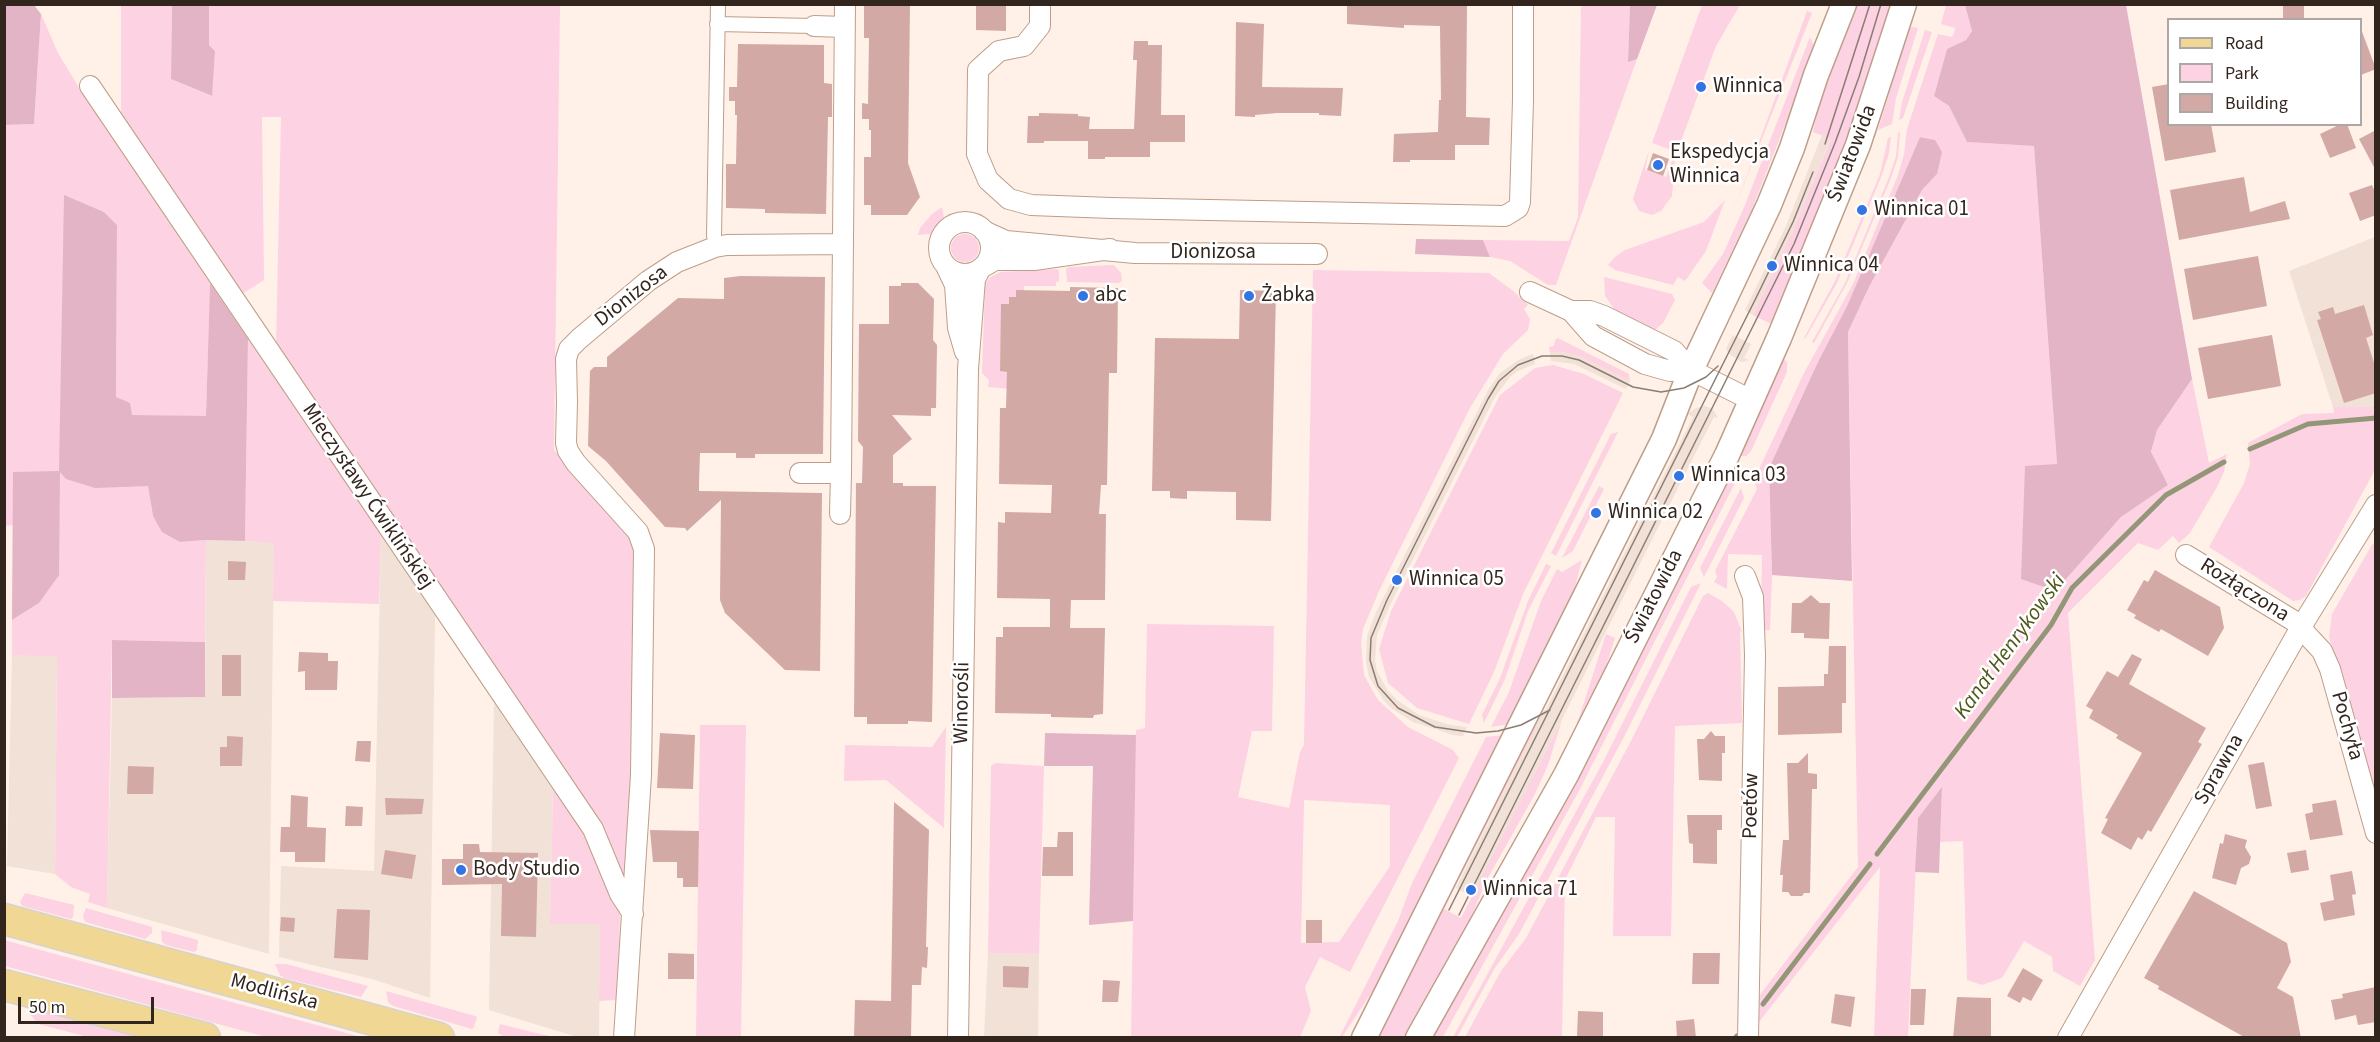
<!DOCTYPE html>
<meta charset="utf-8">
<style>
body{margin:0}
#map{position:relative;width:2380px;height:1042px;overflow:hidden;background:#fff1e8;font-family:"Source Sans 3",sans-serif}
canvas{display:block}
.frame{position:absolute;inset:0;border:6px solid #32251d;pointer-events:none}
.legend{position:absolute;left:2167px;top:18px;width:195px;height:108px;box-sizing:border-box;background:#fff;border:2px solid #ada8a5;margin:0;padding:8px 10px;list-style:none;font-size:18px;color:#32251d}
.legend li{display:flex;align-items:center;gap:12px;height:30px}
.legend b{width:30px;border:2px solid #ada8a5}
.scale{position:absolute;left:18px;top:997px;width:136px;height:27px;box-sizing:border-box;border:3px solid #32251d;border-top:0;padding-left:8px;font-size:18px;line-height:21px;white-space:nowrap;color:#32251d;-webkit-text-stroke:4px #fff;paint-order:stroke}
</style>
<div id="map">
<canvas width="2380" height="1042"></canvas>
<div class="frame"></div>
<ul class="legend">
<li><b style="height:8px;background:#f0d794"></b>Road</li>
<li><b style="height:16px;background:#fdd2e2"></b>Park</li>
<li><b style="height:16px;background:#d2a9a5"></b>Building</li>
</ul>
<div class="scale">50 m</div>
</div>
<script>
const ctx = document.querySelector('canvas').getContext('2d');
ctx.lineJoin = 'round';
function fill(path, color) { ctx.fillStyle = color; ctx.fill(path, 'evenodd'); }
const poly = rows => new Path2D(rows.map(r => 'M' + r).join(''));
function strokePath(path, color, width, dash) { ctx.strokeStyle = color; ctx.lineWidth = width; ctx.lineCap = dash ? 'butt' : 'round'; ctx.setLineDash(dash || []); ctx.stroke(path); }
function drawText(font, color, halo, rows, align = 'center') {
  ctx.font = font + ' "Source Sans 3",sans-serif'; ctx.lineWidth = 5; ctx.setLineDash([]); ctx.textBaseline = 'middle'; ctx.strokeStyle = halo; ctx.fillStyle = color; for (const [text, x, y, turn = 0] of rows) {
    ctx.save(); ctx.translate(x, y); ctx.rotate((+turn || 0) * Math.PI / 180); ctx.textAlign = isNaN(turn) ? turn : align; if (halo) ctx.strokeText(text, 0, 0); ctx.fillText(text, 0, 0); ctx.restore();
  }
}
const built = poly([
 [1822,135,1831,138,1793,230,1753,315,1745,310,1786,226],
 [2375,237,2375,407,2333,407,2289,271],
 [1733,335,1751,344,1744,358,1750,360,1741,362,1729,354,1726,349],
 [1550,352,1563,352,1581,357,1630,381,1626,389,1574,364,1551,361],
 [1533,354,1535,364,1518,371,1510,377,1495,397,1392,601,1377,635,1375,660,1377,671,1388,691,1397,700,1419,715,1450,725,1467,727,1463,736,1453,735,1413,722,1391,708,1384,701,1369,677,1366,661,1367,636,1376,612,1488,390,1500,373,1520,359],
 [1705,406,1713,409,1718,418,1714,417,1691,462,1473,897,1456,888,1536,728,1535,725,1532,726,1536,715,1546,709,1619,564,1693,417,1687,414,1696,408],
 [381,535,435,616,430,998,372,979,279,957,281,866,374,871],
 [206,540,274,542,269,954,107,908,112,698,205,697],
 [12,655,57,655,55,874,7,866],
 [494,703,553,790,550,924,600,924,599,1037,577,1037,489,1010],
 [988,953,1039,954,1038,1037,984,1038]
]);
const green = poly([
 [121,5,172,5,171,79,211,96,215,51,209,45,209,5,560,5,554,450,623,527,637,545,627,884,601,827,276,346,281,117,262,117,264,280,242,294,121,115],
 [1581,5,1630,5,1628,61,1637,59,1556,285,1548,285,1510,261,1490,257,1483,240,1569,241,1578,217],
 [1702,5,1740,5,1716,46,1677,152,1652,143],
 [1855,5,1894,5,1867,91,1773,325,1753,315,1793,230,1831,139,1813,132,1821,91],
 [1946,5,1965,5,1972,31,1966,40,1947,49,1934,96,1949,106,1967,142,2034,146,2057,465,2059,592,2066,579,2121,517,2168,485,2151,453,2157,430,2192,379,2209,463,2227,454,2224,472,2217,487,2190,533,2179,543,2173,536,2158,550,2138,543,2068,613,2095,960,2080,986,2053,971,2052,957,2024,941,2002,978,1982,985,1967,980,1963,841,1940,842,1942,788,1918,818,1908,1037,1874,1037,1880,867,1759,1022,1759,996,1858,867,1848,332,1869,287,1922,190,1937,174,1935,140,1920,137,1847,306,1818,362,1769,468,1772,575,1770,630,1761,630,1762,555,1728,554,1727,589,1714,582,1717,577,1715,571,1757,489,1754,480,1804,373,1853,284,1898,175,1904,154,1907,129,1938,34,1952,37,1954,33,1955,28,1941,24],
 [1807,11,1812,13,1728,224,1747,175],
 [41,14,58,53,81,91,210,283,206,417,132,415,116,397,117,225,104,212,64,196,130,485,148,486,153,516,180,542,206,540,205,642,112,640,107,908,88,902,90,894,71,887,55,874,57,656,12,655,12,620,39,603,13,472,14,525,5,526,4,125,34,124],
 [1913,27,1918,28,1896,98,1892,124,1878,130,1909,28],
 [1925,30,1932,32,1903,118,1899,120,1902,102],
 [1810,37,1815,48,1787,120,1752,209,1712,293,1702,283,1723,254,1745,205],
 [1900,132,1898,157,1891,178,1847,283,1814,343,1812,342,1845,283,1889,177,1896,156,1898,133],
 [1891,137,1889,153,1882,175,1837,283,1805,339,1804,338,1835,281,1880,174,1888,138],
 [1649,150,1645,170,1666,177,1673,158,1675,159,1672,196,1661,211,1652,215,1639,211,1633,199],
 [1725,200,1706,251,1685,281,1678,277,1673,285,1615,270,1608,265,1615,257,1625,250,1704,222],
 [942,207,944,218,941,225,930,234,918,235,920,228,932,214],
 '951 248a14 14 0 1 1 28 0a14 14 0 1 1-28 0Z',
 [1114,265,1121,273,1122,281,1119,283,1067,282,1066,269,1069,267],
 [1057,269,1059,271,1059,282,1056,282,1056,286,1024,286,1024,291,1016,297,1009,297,1009,304,1002,304,1000,371,1013,372,1012,389,988,387,989,380,982,373,985,283,992,276,1001,272],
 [1313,270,1489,273,1512,290,1528,305,1524,309,1530,319,1528,330,1503,354,1470,408,1379,591,1363,629,1361,643,1364,675,1378,700,1408,727,1453,750,1459,758,1350,972,1320,957,1305,987,1311,1011,1300,1037,1131,1038,1136,730,1145,728,1147,624,1274,626,1272,731,1252,731,1238,797,1289,808,1300,752,1304,745],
 [1304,800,1390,805,1390,866,1339,942,1301,943],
 [1604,277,1672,294,1675,300,1663,323,1654,331,1615,310,1605,296],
 [1558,338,1629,374,1630,381,1581,357,1563,352,1550,352,1549,347,1554,346,1555,340],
 [248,339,381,535,379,604,273,601,274,543,245,541],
 [1783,358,1787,362,1787,372,1751,451,1746,456,1739,456],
 [1553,365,1584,374,1623,393,1523,594,1494,672,1469,724,1417,708,1388,683,1379,649,1391,611,1500,395,1535,368],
 [2333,407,2375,407,2375,470,2306,596,2300,600,2293,601,2209,547,2244,483,2250,464,2248,443,2302,414,2334,413],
 [1618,432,1556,556,1551,553,1611,434],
 [1727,480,1735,483,1580,789,1443,1037,1431,1038],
 [1599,486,1604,489,1573,551,1562,558],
 [1741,488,1744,498,1704,577,1700,568],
 [2373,543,2376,551,2375,801,2329,637,2332,614],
 [1582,560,1574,591,1509,724,1491,727,1509,692,1541,601,1557,569,1562,572],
 [1546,564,1551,566,1528,611,1505,679,1484,723,1482,715,1500,678,1528,601],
 [1701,583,1625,735,1519,934,1495,968,1457,1037,1453,1037,1603,762,1691,587],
 [1708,593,1722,601,1734,612,1742,632,1740,631,1742,723,1675,726,1671,936,1613,936,1615,817,1596,817,1565,880,1562,1037,1465,1037,1501,971,1526,938,1632,739,1703,596],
 [1606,634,1615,638,1599,688,1579,728,1576,727],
 [1562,720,1548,765,1535,794,1485,883,1464,936,1406,1037,1376,1038,1532,726,1535,724,1536,728,1444,909,1461,918],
 [700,725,746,725,741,1037,696,1038],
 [946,727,944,828,886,780,844,781,845,745,932,747],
 [1504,735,1384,974,1342,1037,1339,1038,1398,921,1412,883,1486,737],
 [995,763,1044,766,1039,954,988,953,991,766],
 [553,790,589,840,620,914,617,1000,599,1001,600,924,550,924],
 [25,893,74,905,73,917,71,919,22,906,20,902],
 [86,908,152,927,152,933,145,939,85,922,83,916],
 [161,930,198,940,197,950,194,952,166,945,162,942],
 [4,940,165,984,361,1037,266,1037,5,966],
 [275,964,286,964,368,986,361,997,284,978,280,975],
 [386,991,475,1016,477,1017,474,1027,472,1029,393,1006,388,1002],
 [33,1007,147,1037,88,1037,38,1024,30,1014],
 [500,1024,532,1032,554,1037,504,1037,498,1033]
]);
const forest = poly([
 [5,4,34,5,41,14,34,124,5,125],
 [172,5,209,5,209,45,215,51,212,96,171,79],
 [1630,5,1657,5,1637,59,1628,62],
 [1965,5,2126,5,2192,379,2157,430,2151,452,2168,485,2121,517,2066,579,2059,592,2021,579,2025,466,2057,464,2034,146,1967,142,1949,106,1934,96,1947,49,1966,40,1972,31],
 [1920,137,1935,140,1942,152,1937,174,1922,190,1869,287,1848,332,1852,581,1772,575,1769,468,1818,362,1847,306],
 [64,195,104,212,117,225,116,397,130,403,132,415,206,416,210,283,248,339,245,541,206,540,180,542,162,532,153,516,148,486,95,488,66,479,60,472,59,575,39,603,12,620,13,472,59,471],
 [1416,239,1483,240,1490,257,1415,254],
 [112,640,205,642,205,697,112,698],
 [1045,733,1136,735,1133,921,1089,925,1093,766,1044,766],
 [1942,787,1939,873,1915,872,1918,818]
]);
const stream = poly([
 [2250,449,2308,424,2376,418],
 [1877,854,2051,625,2072,588,2166,495,2224,462],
 [1763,1004,1870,864],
 [1735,1038,1737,1036]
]);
const building = poly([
 [864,4,910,4,908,163,920,197,907,215,871,215,871,205,864,205,864,157,871,157,871,130,869,130,869,119,862,119,862,103,868,104,869,38,864,38],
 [976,4,1006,4,1006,31,976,30],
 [1347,4,1467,4,1466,117,1490,118,1489,145,1455,145,1455,160,1410,160,1410,162,1393,162,1394,134,1438,132,1439,100,1441,100,1440,26,1404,25,1404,28,1347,24],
 [2283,4,2304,4,2304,20,2283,20],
 [1236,22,1264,24,1262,87,1343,88,1341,116,1319,115,1319,113,1277,113,1255,115,1255,117,1235,116],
 [2361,29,2376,69,2361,75],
 [1134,41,1148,41,1148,45,1162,45,1161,115,1185,115,1185,142,1150,142,1150,157,1105,157,1105,159,1088,159,1088,141,1044,141,1044,143,1027,143,1028,116,1039,116,1039,113,1078,114,1078,116,1090,117,1089,129,1134,129,1137,60,1133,60],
 [738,44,824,45,824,83,832,84,832,117,828,117,826,214,765,213,765,209,726,208,726,164,736,164,737,115,735,115,735,101,729,101,729,87,737,87],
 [2169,84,2169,124,2211,124,2216,152,2165,161,2152,87],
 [2341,124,2347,124,2356,148,2330,158,2320,134],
 [2376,130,2376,171,2359,139],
 [1653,153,1669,159,1663,176,1647,170],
 [2244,177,2250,212,2285,201,2290,219,2179,240,2170,190],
 [2372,185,2376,194,2376,215,2360,221,2349,193],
 [2258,256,2267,306,2193,320,2184,269],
 [740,276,825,277,823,454,755,454,755,458,736,458,736,453,700,453,699,483,699,491,822,493,820,671,785,670,725,613,720,600,721,500,687,531,685,528,665,527,606,461,588,446,590,371,594,367,607,367,607,357,678,298,724,299,724,278],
 [901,283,918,283,934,299,933,340,937,345,936,408,931,408,931,416,892,415,912,439,893,455,893,483,903,483,903,486,936,486,932,722,908,721,908,724,867,724,867,717,854,717,856,483,862,483,863,447,858,441,859,324,889,324,889,286,901,286],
 [1070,287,1118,288,1117,373,1109,373,1107,485,1101,485,1099,514,1106,514,1105,600,1071,600,1070,628,1105,628,1103,714,1094,715,1093,718,1051,717,1051,714,995,713,996,637,1003,637,1003,627,1050,627,1050,599,997,598,998,522,1005,523,1005,512,1051,513,1052,485,999,484,1000,408,1006,408,1007,372,1000,371,1001,304,1009,304,1009,297,1016,297,1016,290,1070,291],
 [1240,290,1276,291,1271,521,1236,520,1236,492,1187,491,1187,499,1170,498,1170,491,1152,491,1155,338,1239,339],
 [2364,305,2373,335,2366,338,2376,369,2376,393,2344,403,2317,320,2321,319,2318,312,2333,307,2335,314],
 [2272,335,2281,386,2208,399,2198,348],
 [228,561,246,562,245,580,228,580],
 [2155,570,2220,607,2224,628,2208,656,2161,629,2159,632,2134,618,2136,615,2127,610,2144,580,2148,582],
 [1811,595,1820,603,1830,603,1829,639,1804,638,1804,633,1791,633,1792,603,1801,603],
 [1829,646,1846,646,1846,703,1842,703,1842,733,1778,735,1778,687,1824,686,1824,674,1828,674],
 [299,652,328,653,328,661,338,661,337,690,305,690,305,671,298,672],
 [2132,654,2142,659,2129,684,2206,728,2198,742,2202,744,2151,832,2148,830,2142,840,2138,837,2131,850,2101,833,2108,819,2105,818,2142,753,2116,738,2118,735,2089,718,2093,710,2086,706,2107,671,2118,677],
 [222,655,241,655,241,696,222,696],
 [1711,731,1715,736,1725,736,1725,753,1722,753,1722,781,1699,780,1697,739,1704,739],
 [660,733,695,735,693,789,657,788],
 [227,736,243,737,242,766,220,766,220,747,227,747],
 [357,741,371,741,370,762,355,761],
 [1808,753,1808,773,1817,774,1817,789,1812,789,1810,893,1804,893,1802,896,1791,896,1788,892,1782,892,1783,875,1780,875,1783,840,1789,840,1787,763,1798,763],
 [2264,762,2272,806,2256,809,2248,765],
 [128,766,154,767,153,794,127,794],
 [291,795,308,797,307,827,326,828,325,862,295,862,295,852,280,852,281,827,290,827],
 [385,798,424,799,422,814,386,815],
 [2336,800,2343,835,2310,840,2305,814,2313,812,2312,804],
 [894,802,929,830,926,947,928,947,927,968,922,967,921,985,912,985,911,1038,854,1038,855,1000,891,1001],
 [346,806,363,807,362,826,345,826],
 [1687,815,1722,815,1722,830,1717,830,1717,864,1693,863,1693,844,1689,843],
 [650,830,699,831,698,887,683,887,683,878,677,878,677,862,653,862],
 [1058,832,1073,832,1073,876,1042,876,1043,847,1057,847],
 [2225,834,2247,840,2245,847,2251,857,2249,864,2241,868,2236,885,2212,878,2220,843,2223,844],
 [463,844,479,844,480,852,538,853,536,937,501,936,502,884,442,885,442,859,463,859],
 [385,850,416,855,412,879,381,874],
 [2306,850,2309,870,2291,873,2287,853],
 [2352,871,2356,894,2352,895,2355,915,2324,921,2320,903,2334,900,2330,875],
 [2194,891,2287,943,2291,962,2277,988,2293,997,2301,1038,2246,1038,2158,989,2159,986,2144,978],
 [337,909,370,910,368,960,334,958],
 [281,917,295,918,294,932,280,931],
 [1306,920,1322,920,1322,943,1306,943],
 [668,953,694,954,694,979,668,979],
 [1693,953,1720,953,1719,984,1692,984],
 [1003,966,1029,967,1028,988,1003,987],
 [2023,968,2043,980,2031,1001,2023,997,2020,1003,2007,996],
 [1103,980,1120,981,1118,1002,1102,1002],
 [2376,987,2376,1022,2358,1025,2356,1015,2335,1020,2331,1000,2343,998,2342,994],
 [1911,989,1926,989,1924,1025,1910,1025],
 [1835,994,1855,997,1851,1027,1831,1023],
 [1957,997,1991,998,1991,1038,1953,1038],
 [1578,1011,1603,1012,1603,1036,1577,1036],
 [1694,1019,1696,1038,1677,1038,1676,1021]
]);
const pedestrian = poly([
 [717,24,814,26],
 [714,236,718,4]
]);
const minor = poly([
 [1040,4,1040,26,1024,46,999,51,978,70,977,154,988,180,1009,199,1031,205,1111,208,1505,216,1518,208,1520,202,1523,100,1523,4],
 [814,26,845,27],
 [90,86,593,829,620,894,633,914],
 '939 248a26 26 0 1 1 52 0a26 26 0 1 1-52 0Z',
 [984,231,1006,241,1135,253,1317,254],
 [946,266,955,285,958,328,965,352],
 [1530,292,1571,311,1590,311,1604,316,1674,351,1691,370,1751,400],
 [1571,311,1593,336,1645,364,1670,371,1691,370],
 [800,473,841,473,840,514],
 [841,473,845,4],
 [2186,555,2294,621,2322,651,2330,669,2376,833],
 [1745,576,1753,597,1755,655,1748,1038],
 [624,1038,641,775,644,549,638,532,576,463,568,451,566,443,567,402,566,359,569,349,579,339,648,281,677,262,715,247,727,245,843,244],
 [958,1038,968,369,975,279,981,268,995,260,1034,260,1110,249],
 [2068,1038,2301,627,2376,505]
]);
const tertiary = poly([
 [1364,1038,1664,439,1691,370,1769,205,1792,148,1816,75,1844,4],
 [1418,1038,1566,775,1727,455,1779,338,1858,145,1904,4]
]);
const primary = poly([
 [4,919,439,1038],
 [4,985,205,1038]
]);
const tram = poly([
 [1825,144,1870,4],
 [1550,710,1521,725,1498,731,1476,733,1435,727,1398,708,1378,686,1370,660,1371,638,1387,600,1488,399,1499,381,1518,365,1542,356,1562,356,1579,360,1633,387,1661,392,1684,388,1706,377,1718,366],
 [1449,910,1756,298,1793,222,1813,172],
 [1459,915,1794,244,1835,143,1859,77,1881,4]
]);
const markers = [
 [1701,87,6,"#3174e2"],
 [1658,165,6,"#3174e2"],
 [1862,210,6,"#3174e2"],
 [1772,266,6,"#3174e2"],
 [1083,296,6,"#3174e2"],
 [1249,296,6,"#3174e2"],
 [1679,476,6,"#3174e2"],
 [1596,513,6,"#3174e2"],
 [1397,580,6,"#3174e2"],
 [461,870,6,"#3174e2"],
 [1471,890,6,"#3174e2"]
];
const poiNames = [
 ["Winnica",1713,87],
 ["Ekspedycja",1670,153],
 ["Winnica",1670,177],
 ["Winnica 01",1874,210],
 ["Winnica 04",1784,266],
 ["abc",1095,296],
 ["Żabka",1261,296],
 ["Winnica 03",1691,476],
 ["Winnica 02",1608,513],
 ["Winnica 05",1409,580],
 ["Body Studio",473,870],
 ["Winnica 71",1483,890]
];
const streetNames = [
 ["Światowida",1853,154,-69],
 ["Dionizosa",1213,253],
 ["Dionizosa",632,297,-38],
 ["Mieczysławy Ćwiklińskiej",367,497,56],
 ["Rozłączona",2244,591,32],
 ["Światowida",1655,597,-63],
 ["Winorośli",963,703,-89],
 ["Pochyła",2346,726,74],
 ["Sprawna",2220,770,-60],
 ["Poetów",1752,806,-89],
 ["Modlińska",274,993,15]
];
const waterNames = [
 ["Kanał Henrykowski",2011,647,-54]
];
fill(built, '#f1e1d6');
fill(green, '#fdd2e2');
fill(forest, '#e2b4c6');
strokePath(stream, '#939677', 5);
fill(building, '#d2a9a5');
strokePath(pedestrian, '#be9e88', 16);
strokePath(minor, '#be9e88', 22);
strokePath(tertiary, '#be9e88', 27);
strokePath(primary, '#d6d3d2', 33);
strokePath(pedestrian, '#fff', 14);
strokePath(minor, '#fff', 20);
strokePath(tertiary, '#fff', 24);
strokePath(primary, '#f0d794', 30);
strokePath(tram, '#8b7d75', 1.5);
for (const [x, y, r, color] of markers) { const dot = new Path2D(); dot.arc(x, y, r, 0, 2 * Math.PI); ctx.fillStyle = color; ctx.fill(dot); strokePath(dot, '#fff', 2); }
drawText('21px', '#32251d', '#fff', poiNames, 'left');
drawText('21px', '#32251d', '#fff', streetNames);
drawText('italic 22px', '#4e5919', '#fff', waterNames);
</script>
